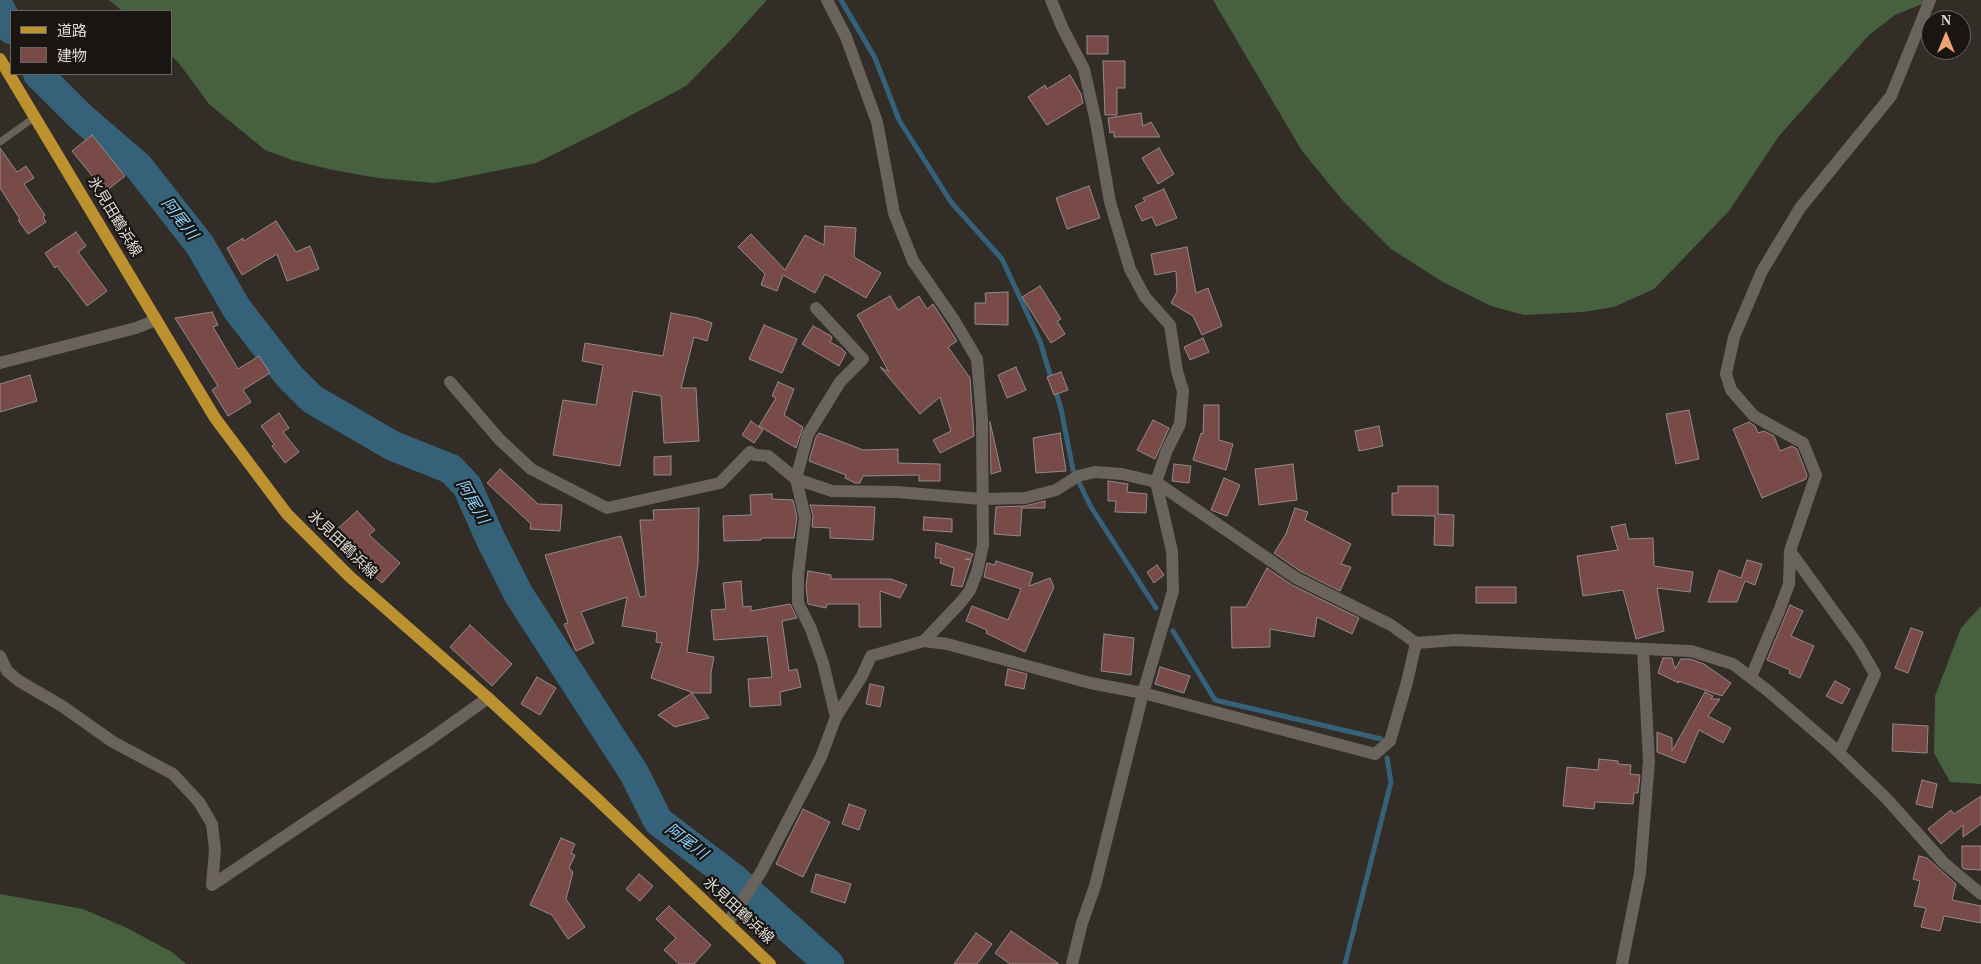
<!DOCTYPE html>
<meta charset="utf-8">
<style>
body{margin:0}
#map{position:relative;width:1981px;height:964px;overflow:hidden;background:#322d27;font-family:"Times New Roman","Noto Sans JP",serif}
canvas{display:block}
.legend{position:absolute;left:10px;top:10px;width:162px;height:65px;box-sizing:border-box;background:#181513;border:1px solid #686562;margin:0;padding:6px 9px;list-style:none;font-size:15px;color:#dfdcd8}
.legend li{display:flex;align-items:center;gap:10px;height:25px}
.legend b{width:25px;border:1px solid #686562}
.north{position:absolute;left:1921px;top:10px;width:50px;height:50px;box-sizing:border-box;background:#181513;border:1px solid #686562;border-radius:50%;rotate:0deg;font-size:14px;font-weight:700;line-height:20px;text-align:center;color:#dfdcd8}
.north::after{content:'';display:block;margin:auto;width:18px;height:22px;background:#efa376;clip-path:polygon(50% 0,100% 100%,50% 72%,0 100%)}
</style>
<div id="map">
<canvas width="1981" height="964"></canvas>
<ul class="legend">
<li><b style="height:6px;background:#bc9130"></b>道路</li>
<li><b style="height:14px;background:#784a48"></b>建物</li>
</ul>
<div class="north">N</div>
</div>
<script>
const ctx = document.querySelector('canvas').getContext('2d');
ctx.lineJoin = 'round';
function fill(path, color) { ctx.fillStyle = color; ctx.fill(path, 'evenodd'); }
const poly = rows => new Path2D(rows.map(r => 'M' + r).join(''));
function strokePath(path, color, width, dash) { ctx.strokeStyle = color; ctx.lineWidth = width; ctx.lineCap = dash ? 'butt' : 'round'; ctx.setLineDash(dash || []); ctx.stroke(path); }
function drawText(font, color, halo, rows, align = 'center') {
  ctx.font = font + ' "Times New Roman","Noto Sans JP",serif'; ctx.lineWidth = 4.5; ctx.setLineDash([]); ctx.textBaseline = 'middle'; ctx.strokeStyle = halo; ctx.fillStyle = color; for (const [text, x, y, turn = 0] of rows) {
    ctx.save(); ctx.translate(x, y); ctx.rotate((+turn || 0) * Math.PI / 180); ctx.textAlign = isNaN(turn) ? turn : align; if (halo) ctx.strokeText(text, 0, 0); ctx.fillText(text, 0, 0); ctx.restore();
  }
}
const forest = poly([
 [109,0,767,0,730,41,686,86,607,128,536,163,435,183,378,178,333,170,292,160,265,150,209,104,178,62,171,56,171,11,122,11],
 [1213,0,1932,0,1895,15,1869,35,1779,136,1729,211,1654,289,1614,307,1583,312,1524,315,1491,306,1443,282,1391,249,1344,202,1302,151],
 [1981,606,1981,784,1950,782,1934,753,1935,696,1961,628],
 [0,894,83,909,127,928,172,952,186,964,0,964]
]);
const stream = poly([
 [841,0,875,58,899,120,951,202,1002,259,1040,341,1052,381],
 [1055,389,1061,409,1073,470,1091,507,1156,608],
 [1173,631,1215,700,1381,739],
 [1345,964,1391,782,1387,758]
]);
const river = poly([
 [0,9,11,29],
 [38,74,81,117,138,166,200,245,237,309,289,376,312,399,393,446,451,469,467,486,491,540,519,595,634,773,658,821,733,878,829,964]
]);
const building = poly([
 [1087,36,1108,36,1108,54,1087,54,1087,36],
 [1103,61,1125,61,1125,88,1117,88,1117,115,1105,115,1103,61],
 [1070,75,1081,94,1083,103,1047,125,1028,97,1045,85,1047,89,1070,75],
 [1141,113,1143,126,1151,122,1160,137,1114,137,1114,132,1110,133,1108,118,1141,113],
 [92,135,125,176,105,192,72,151,92,135],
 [0,148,17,172,26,166,34,178,24,184,45,215,43,217,46,222,28,234,18,220,20,219,0,188,0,148],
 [1159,148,1174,174,1158,184,1142,158,1159,148],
 [1089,186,1100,218,1067,229,1056,198,1089,186],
 [1164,189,1177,218,1156,226,1152,217,1142,221,1135,206,1145,201,1143,198,1164,189],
 [276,221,296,252,310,246,319,269,287,281,277,254,242,275,227,248,243,238,244,241,276,221],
 [825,226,856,228,854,257,881,273,866,298,825,274,815,293,783,275,777,291,761,285,765,274,738,247,751,234,785,270,805,235,824,245,825,226],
 [76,232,86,246,78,252,107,291,87,306,57,266,55,268,45,253,76,232],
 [1187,247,1196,293,1208,288,1222,326,1202,335,1193,316,1171,303,1177,292,1176,271,1155,275,1151,254,1187,247],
 [1040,286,1061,319,1057,321,1065,334,1051,343,1022,297,1040,286],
 [1008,292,1008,325,975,324,975,303,986,303,985,293,1008,292],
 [890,296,898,310,919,296,927,309,933,304,957,341,948,347,970,378,974,436,940,453,933,440,951,431,940,397,920,414,880,367,889,372,857,315,890,296],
 [212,312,218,325,213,327,238,369,259,356,270,373,243,390,251,402,228,416,212,390,218,386,175,318,212,312],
 [671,313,698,318,712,323,707,341,694,337,681,388,696,388,699,441,664,443,661,396,633,391,620,466,553,455,563,400,596,405,603,365,582,361,585,343,663,356,671,313],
 [764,325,797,339,782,373,749,359,764,325],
 [813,326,831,336,832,338,830,342,841,348,846,353,839,366,802,344,813,326],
 [1203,338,1209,352,1190,360,1184,347,1203,338],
 [1016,367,1026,390,1007,398,998,375,1016,367],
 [1061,372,1068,390,1054,395,1047,377,1061,372],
 [30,375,37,401,0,412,0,384,30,375],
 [778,382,794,389,784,415,803,427,796,448,759,426,776,398,772,396,778,382],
 [1204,405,1219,405,1219,440,1233,444,1226,470,1193,460,1201,433,1203,434,1204,405],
 [1689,410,1699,459,1676,464,1666,414,1689,410],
 [279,413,289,428,283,432,299,452,285,463,272,446,274,444,261,426,279,413],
 [1153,420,1169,428,1155,459,1137,450,1153,420],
 [751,421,763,430,754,443,742,435,751,421],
 [990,422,1001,471,991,474,990,422],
 [1749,422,1755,426,1758,433,1764,431,1774,436,1780,451,1792,446,1797,449,1807,475,1806,479,1762,498,1733,429,1749,422],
 [1379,426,1383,446,1359,451,1355,431,1379,426],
 [819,433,863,450,898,449,898,463,940,464,940,481,919,481,919,475,863,476,860,483,855,483,845,478,846,475,809,461,816,437,819,433],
 [1060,433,1066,471,1036,473,1033,438,1060,433],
 [671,456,671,475,654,475,654,457,671,456],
 [1174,464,1191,466,1189,483,1172,481,1174,464],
 [1293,464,1297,500,1259,505,1255,469,1293,464],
 [500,469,538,504,562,505,560,531,530,529,531,524,487,483,500,469],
 [1224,478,1240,485,1227,516,1211,510,1224,478],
 [1108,481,1128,484,1127,492,1147,494,1146,513,1115,512,1116,501,1108,501,1108,481],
 [1398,486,1438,486,1438,514,1454,515,1453,546,1434,545,1435,516,1392,515,1392,493,1398,493,1398,486],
 [772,494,772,499,793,500,797,517,794,538,761,538,761,540,724,541,723,516,751,515,750,495,772,494],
 [1045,501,1045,508,1022,508,1020,536,994,534,996,507,1025,506,1045,501],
 [810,505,875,507,873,540,830,538,830,528,812,527,813,515,810,505],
 [699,508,698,563,687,652,714,657,711,673,711,693,694,693,651,678,662,643,656,642,657,632,622,626,627,597,581,612,594,643,576,651,564,624,568,623,545,555,621,536,640,597,646,596,640,520,654,520,653,510,699,508],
 [1295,508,1308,512,1305,520,1351,544,1341,564,1351,567,1340,591,1300,571,1274,553,1286,534,1295,508],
 [357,511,375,530,369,535,400,563,382,583,359,562,361,560,335,531,357,511],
 [924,517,952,519,952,532,923,530,924,517],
 [1625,524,1629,539,1653,538,1654,566,1693,572,1690,592,1657,588,1664,631,1636,639,1623,590,1583,596,1577,556,1618,550,1611,527,1625,524],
 [936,543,973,554,971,559,965,559,971,560,962,587,951,585,954,568,940,563,941,558,935,558,936,543],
 [1747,560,1762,564,1755,585,1745,581,1737,602,1708,602,1719,570,1741,578,1747,560],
 [996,561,1033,573,1029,586,1050,578,1054,587,1025,652,986,633,987,630,966,621,972,606,1008,620,1021,589,984,577,987,563,995,565,996,561],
 [1157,565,1164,575,1154,583,1147,572,1157,565],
 [1267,568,1292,585,1359,618,1352,634,1317,617,1314,637,1270,629,1270,647,1232,648,1231,607,1246,607,1267,568],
 [808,571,831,575,831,579,891,579,907,585,900,598,880,591,881,627,859,627,859,604,827,604,826,608,808,604,806,586,808,571],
 [741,581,743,607,751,606,751,611,790,604,797,618,782,621,789,671,797,669,801,687,780,692,781,705,750,707,748,679,772,677,767,636,714,640,711,610,726,609,723,583,741,581],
 [1476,587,1516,587,1516,603,1476,603,1476,587],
 [1790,605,1803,611,1791,636,1814,646,1800,678,1789,673,1790,670,1767,660,1790,605],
 [470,625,512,664,492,686,450,647,470,625],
 [1911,628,1923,632,1908,673,1895,668,1911,628],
 [1104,634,1134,638,1131,675,1101,671,1104,634],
 [1663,658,1672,658,1675,669,1681,659,1690,659,1704,664,1731,683,1722,696,1678,681,1679,683,1658,673,1663,658],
 [1160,667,1190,676,1184,693,1155,684,1160,667],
 [1008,669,1027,674,1024,689,1005,685,1008,669],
 [537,677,556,688,540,715,521,704,537,677],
 [1835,681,1850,689,1842,704,1826,696,1835,681],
 [870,684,884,687,880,707,866,704,870,684],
 [1705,692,1713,696,1711,699,1720,699,1708,716,1731,728,1723,743,1699,730,1685,763,1657,752,1657,732,1672,738,1672,751,1705,692],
 [692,693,709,718,675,727,658,715,692,693],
 [1893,724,1928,726,1927,753,1892,751,1893,724],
 [1599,759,1618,761,1618,764,1631,765,1630,774,1640,775,1638,793,1634,793,1633,804,1595,802,1594,809,1563,806,1567,767,1598,770,1599,759],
 [1922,780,1937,784,1932,808,1916,804,1922,780],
 [1981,796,1981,824,1963,837,1963,825,1941,844,1928,829,1951,810,1954,814,1981,796],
 [849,804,866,810,859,830,842,824,849,804],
 [803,809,830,822,803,877,776,864,803,809],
 [561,838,575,844,571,853,575,855,569,868,573,872,566,899,585,927,568,939,552,915,530,905,561,838],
 [1962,846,1981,846,1981,870,1964,869,1962,867,1962,846],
 [1919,856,1927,858,1956,884,1952,900,1981,906,1981,923,1944,916,1940,931,1921,927,1926,908,1914,906,1920,881,1913,879,1919,856],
 [639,874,653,886,640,901,626,889,639,874],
 [816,874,851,884,845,903,811,892,816,874],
 [669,906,711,945,694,964,679,964,664,950,676,938,656,919,669,906],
 [1011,931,1059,964,1010,964,995,953,1011,931],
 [976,933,992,944,977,964,954,964,976,933]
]);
const service = poly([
 [0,142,35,117]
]);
const minor = poly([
 [827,0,846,37,877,122,894,213,913,261,954,320,977,359,982,419,983,545,977,572,970,590,962,601,924,641],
 [1051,0,1063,29,1084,69,1096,122,1110,202,1130,269,1145,297,1170,325,1177,371,1183,391,1180,424,1167,450,1156,482,1172,551,1173,591,1143,693,1095,886,1082,923,1072,964],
 [816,308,863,359,840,382,808,434,796,479,805,517,798,576,798,603,811,629,823,663,836,717],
 [0,363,136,328,156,320],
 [450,382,499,439,531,469,607,508,720,483,750,452,755,455,768,456,796,479,832,491,897,492,982,499,1025,498,1056,490,1078,476,1095,472,1122,474,1156,482,1296,578,1391,625,1416,643,1456,640,1666,650,1691,651,1733,664,1767,690,1833,747,1886,798,1944,863,1981,894],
 [1790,551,1858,645,1875,674,1839,753],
 [0,656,7,671,19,681,62,706,113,742,173,774,199,802,212,824,215,850,212,885],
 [1751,677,1779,611,1789,584,1790,551,1816,475,1803,443,1754,416,1731,390,1726,374,1734,337,1762,271,1800,208,1891,96,1930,0],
 [212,885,429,740,488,698],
 [727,924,761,872,821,757,836,717,862,676,871,656,924,641,947,644,1090,683,1143,693,1375,754,1390,741,1407,682,1416,643],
 [1622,964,1640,873,1649,761,1643,649]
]);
const primary = poly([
 [0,59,215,418,287,514,349,576,488,698,595,797,770,964]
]);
const streetNames = [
 ["氷見田鶴浜線",114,217,59],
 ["氷見田鶴浜線",342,545,44],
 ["氷見田鶴浜線",738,911,43]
];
const waterNames = [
 ["阿尾川",179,219,52],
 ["阿尾川",472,502,60],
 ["阿尾川",686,842,37]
];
fill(forest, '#47603d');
strokePath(stream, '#356179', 5);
strokePath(river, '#356179', 30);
fill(building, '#784a48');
strokePath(building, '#958a89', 1);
strokePath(service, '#69635c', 7);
strokePath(minor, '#69635c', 12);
strokePath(primary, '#bc9130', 12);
drawText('15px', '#dfdcd8', '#181513', streetNames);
drawText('italic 16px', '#89d1fb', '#181513', waterNames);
</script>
